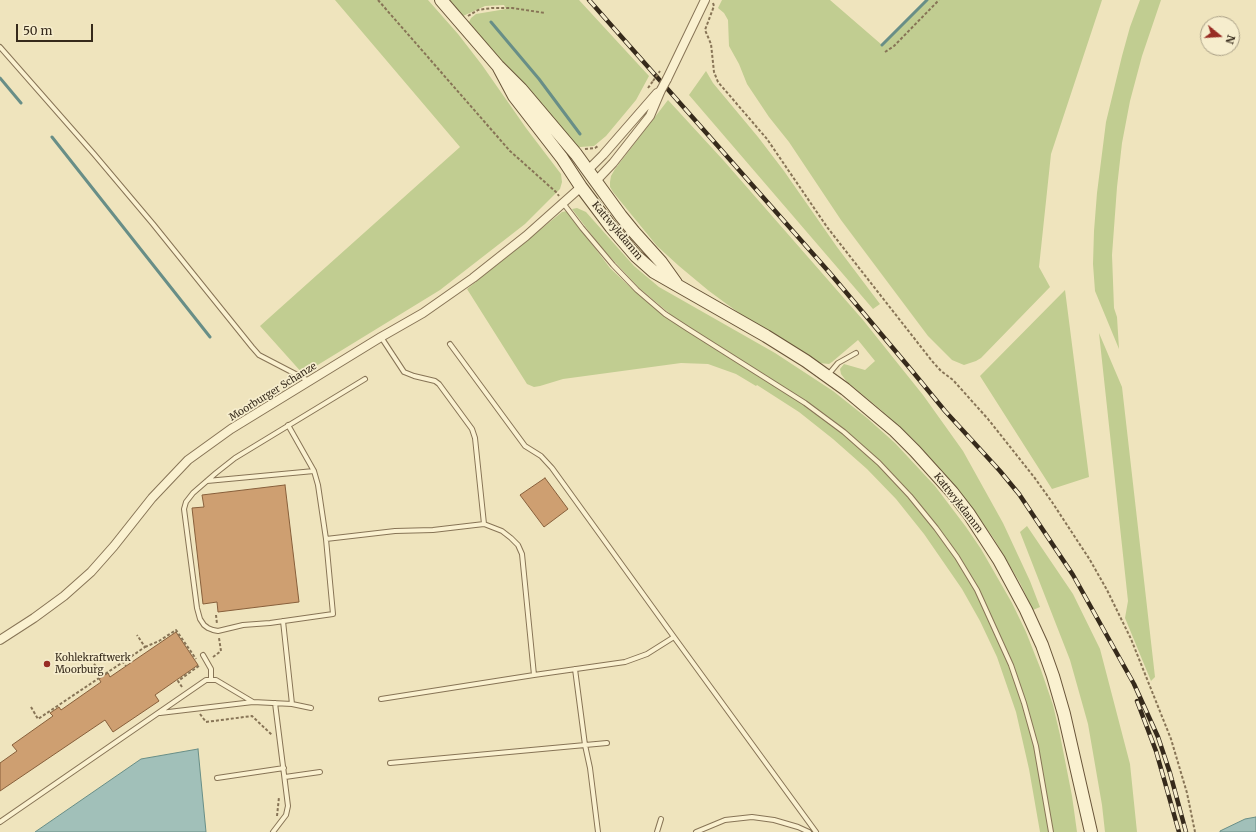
<!DOCTYPE html>
<style>
body{margin:0}
#map{position:relative;width:1256px;height:832px;overflow:hidden;background:#efe4bd;font-family:Merriweather,serif}
canvas{display:block}
.north{position:absolute;left:1200px;top:16px;width:40px;height:40px;box-sizing:border-box;background:#f6edcd;border:1px solid #a99f86;border-radius:50%;rotate:108deg;font-size:11px;font-weight:700;line-height:16px;text-align:center;color:#362a1b}
.north::after{content:'';display:block;margin:auto;width:14px;height:18px;background:#982c24;clip-path:polygon(50% 0,100% 100%,50% 72%,0 100%)}
.scale{position:absolute;left:16px;top:24px;width:77px;height:18px;box-sizing:border-box;border:2px solid #362a1b;border-top:0;padding-left:5px;font-size:12px;line-height:14px;white-space:nowrap;color:#362a1b;-webkit-text-stroke:3px #f6edcd;paint-order:stroke}
</style>
<div id="map">
<canvas width="1256" height="832"></canvas>
<div class="north">N</div>
<div class="scale">50 m</div>
</div>
<script>
const ctx = document.querySelector('canvas').getContext('2d');
ctx.lineJoin = 'round';
function fill(path, color) { ctx.fillStyle = color; ctx.fill(path, 'evenodd'); }
const poly = rows => new Path2D(rows.map(r => 'M' + r).join(''));
function strokePath(path, color, width, dash) { ctx.strokeStyle = color; ctx.lineWidth = width; ctx.lineCap = dash ? 'butt' : 'round'; ctx.setLineDash(dash || []); ctx.stroke(path); }
function drawText(font, color, halo, rows, align = 'center') {
  ctx.font = font + ' Merriweather,serif'; ctx.lineWidth = 3.5; ctx.setLineDash([]); ctx.textBaseline = 'middle'; ctx.strokeStyle = halo; ctx.fillStyle = color; for (const [text, x, y, turn = 0] of rows) {
    ctx.save(); ctx.translate(x, y); ctx.rotate((+turn || 0) * Math.PI / 180); ctx.textAlign = isNaN(turn) ? turn : align; if (halo) ctx.strokeText(text, 0, 0); ctx.fillText(text, 0, 0); ctx.restore();
  }
}
const green = poly([
 [335,0,428,0,458,34,482,65,526,128,561,174,562,182,560,189,525,224,440,290,303,374,260,326,460,147],
 [449,0,579,0,649,76,636,100,606,136,594,146,580,147,577,149,514,77,469,22,471,18,476,14,506,9,504,5,485,6,463,16],
 [722,0,830,0,882,45,927,0,1102,0,1051,154,1039,267,1050,287,981,358,976,361,964,365,952,360,928,336,841,220,789,142,769,117,747,84,739,64,729,46,728,20,724,13,718,8],
 [1140,0,1161,0,1142,56,1130,101,1122,143,1117,187,1112,255,1114,308,1117,317,1119,349,1095,291,1093,264,1094,231,1097,193,1106,122,1122,56,1130,27],
 [706,71,713,83,758,137,784,171,837,247,880,304,873,309,689,95],
 [668,100,724,161,863,320,923,395,963,451,1003,523,1030,581,1040,607,1033,610,1020,583,994,539,971,506,941,470,914,440,881,410,847,382,841,374,840,369,844,364,865,370,875,361,858,340,832,362,829,364,819,363,739,313,709,291,679,266,657,246,613,192,610,187,610,182,611,176,615,169],
 [577,208,586,212,634,266,659,287,775,353,833,391,867,418,895,443,935,486,966,527,981,549,1012,603,1026,632,1041,670,1053,705,1060,735,1072,796,1077,832,1040,832,1029,769,1016,712,997,657,980,621,962,589,924,534,896,499,867,469,833,439,799,412,757,385,756,386,736,374,708,364,681,363,563,379,540,386,534,387,527,384,467,289,562,212,567,211,610,268,630,287,665,317,669,313,638,287,600,246,572,209],
 [1065,290,1089,477,1052,489,980,376],
 [1099,333,1122,387,1155,677,1151,681,1125,618,1128,601],
 [1027,526,1073,594,1100,649,1130,764,1137,832,1105,832,1102,805,1088,724,1070,660,1020,532]
]);
const water = poly([
 [198,749,206,832,35,832,141,759,198,749],
 [1256,817,1256,832,1220,832,1220,831,1245,819,1256,817]
]);
const stream = poly([
 [491,22,539,79,580,134],
 [882,45,927,0],
 [0,78,21,103],
 [52,137,210,337]
]);
const building = poly([
 [545,478,568,509,544,527,520,495,545,478],
 [285,485,299,602,218,612,217,602,203,604,192,508,204,507,202,495,285,485],
 [176,632,198,665,155,695,159,701,113,732,105,720,0,791,0,763,17,751,12,745,53,716,50,713,59,707,61,710,101,682,99,679,108,673,110,677,176,632]
]);
const path = poly([
 [378,0,510,151,556,192,559,196],
 [713,3,714,6,705,30,711,44,714,72,718,82,767,139,827,227,932,361,941,371,953,380,988,419,1034,477,1052,502,1090,560,1107,590,1131,639,1171,739,1187,793,1195,832],
 [468,16,478,10,492,8,512,8,545,13],
 [885,52,894,46,939,0],
 [648,88,653,81],
 [585,149,595,148,598,146],
 [216,615,217,624],
 [145,647,159,641,176,630,196,659],
 [213,657,221,651,219,638],
 [123,662,145,647,137,635],
 [94,664,103,675],
 [182,687,178,681,200,665],
 [31,707,38,719,123,662,126,666],
 [200,714,206,722,252,716,272,735],
 [277,816,279,797]
]);
const service = poly([
 [0,47,94,154,153,224,252,347,259,355,309,381],
 [563,203,582,228,613,265,637,290,665,314,688,329,805,403,844,432,879,463,910,496,936,528,957,557,977,590,1011,665,1024,703,1036,746,1051,832],
 [828,375,838,363,856,353],
 [288,425,314,471,318,485,326,539,395,531,433,530,484,524,475,438,472,429,439,384,435,381,414,376,404,372,381,337],
 [207,481,314,471],
 [484,524,502,531,511,538,518,545,522,554,534,675],
 [326,539,333,614,270,623,243,625,218,631,213,630,208,628,204,625,200,619,197,608,184,509,186,502,193,493,216,473,235,458,365,379],
 [283,621,292,704],
 [674,637,816,832],
 [203,655,211,669,211,680],
 [575,669,585,745,590,768,598,832],
 [381,699,534,675,625,662,647,654,674,637,552,468,541,456,525,446,450,344],
 [160,713,253,702,292,704,311,708],
 [390,763,607,743],
 [285,777,320,772],
 [217,778,284,768],
 [0,822,206,680,216,680,253,702],
 [273,832,286,815,288,806,275,703],
 [657,832,661,819],
 [696,832,725,820,752,817,774,820,798,827,809,832]
]);
const minor = poly([
 [667,79,705,0],
 [587,171,603,155,657,93],
 [595,182,613,163,650,116,661,90],
 [0,640,34,618,64,596,91,572,114,546,152,498,188,460,231,429,381,337,423,313,473,278,526,236,581,187]
]);
const secondary = poly([
 [441,0,498,66,521,89,576,154,621,216,634,232,661,262,676,283],
 [498,66,514,96,562,158,581,187,611,227,636,256,654,272,766,336,806,361,845,389,895,431,915,451,952,492,969,514,999,560,1026,610,1042,645,1053,676,1064,714,1091,832]
]);
const rail = poly([
 [589,0,829,272,908,366,945,411,1000,471,1019,494,1073,575,1134,684,1158,737,1170,773,1186,832],
 [1137,701,1156,751,1179,832]
]);
const pathBridge = poly([
 [653,81,660,71]
]);
const minorBridge = poly([
 [661,90,667,79]
]);
const markers = [
 [47,664,4,"#982c24"]
];
const streetNames = [
 ["Kattwykdamm",617,231,50],
 ["Moorburger Schanze",273,392,-32],
 ["Kattwykdamm",958,503,52]
];
const poiNames = [
 ["Kohlekraftwerk",55,658],
 ["Moorburg",55,670]
];
fill(green, '#c1cd91');
fill(water, '#a1c0b9');
strokePath(water, '#688e87', 1);
strokePath(stream, '#688e87', 3);
fill(building, '#ce9f71');
strokePath(building, '#875f3b', 1);
strokePath(service, '#877456', 6);
strokePath(minor, '#877456', 10);
strokePath(secondary, '#695539', 14);
strokePath(path, '#877456', 2, [3, 2]);
strokePath(service, '#faf1d0', 4);
strokePath(minor, '#faf1d0', 8);
strokePath(secondary, '#faf1d0', 12);
strokePath(rail, '#362a1b', 4.5);
strokePath(rail, '#f6edcd', 3, [9]);
strokePath(minorBridge, '#877456', 10, []);
strokePath(pathBridge, '#877456', 2, [3, 2]);
strokePath(minorBridge, '#faf1d0', 8);
for (const [x, y, r, color] of markers) { const dot = new Path2D(); dot.arc(x, y, r, 0, 2 * Math.PI); ctx.fillStyle = color; ctx.fill(dot); strokePath(dot, '#f6edcd', 1.5); }
drawText('10px', '#362a1b', '#f6edcd', streetNames);
drawText('10px', '#362a1b', '#f6edcd', poiNames, 'left');
</script>
